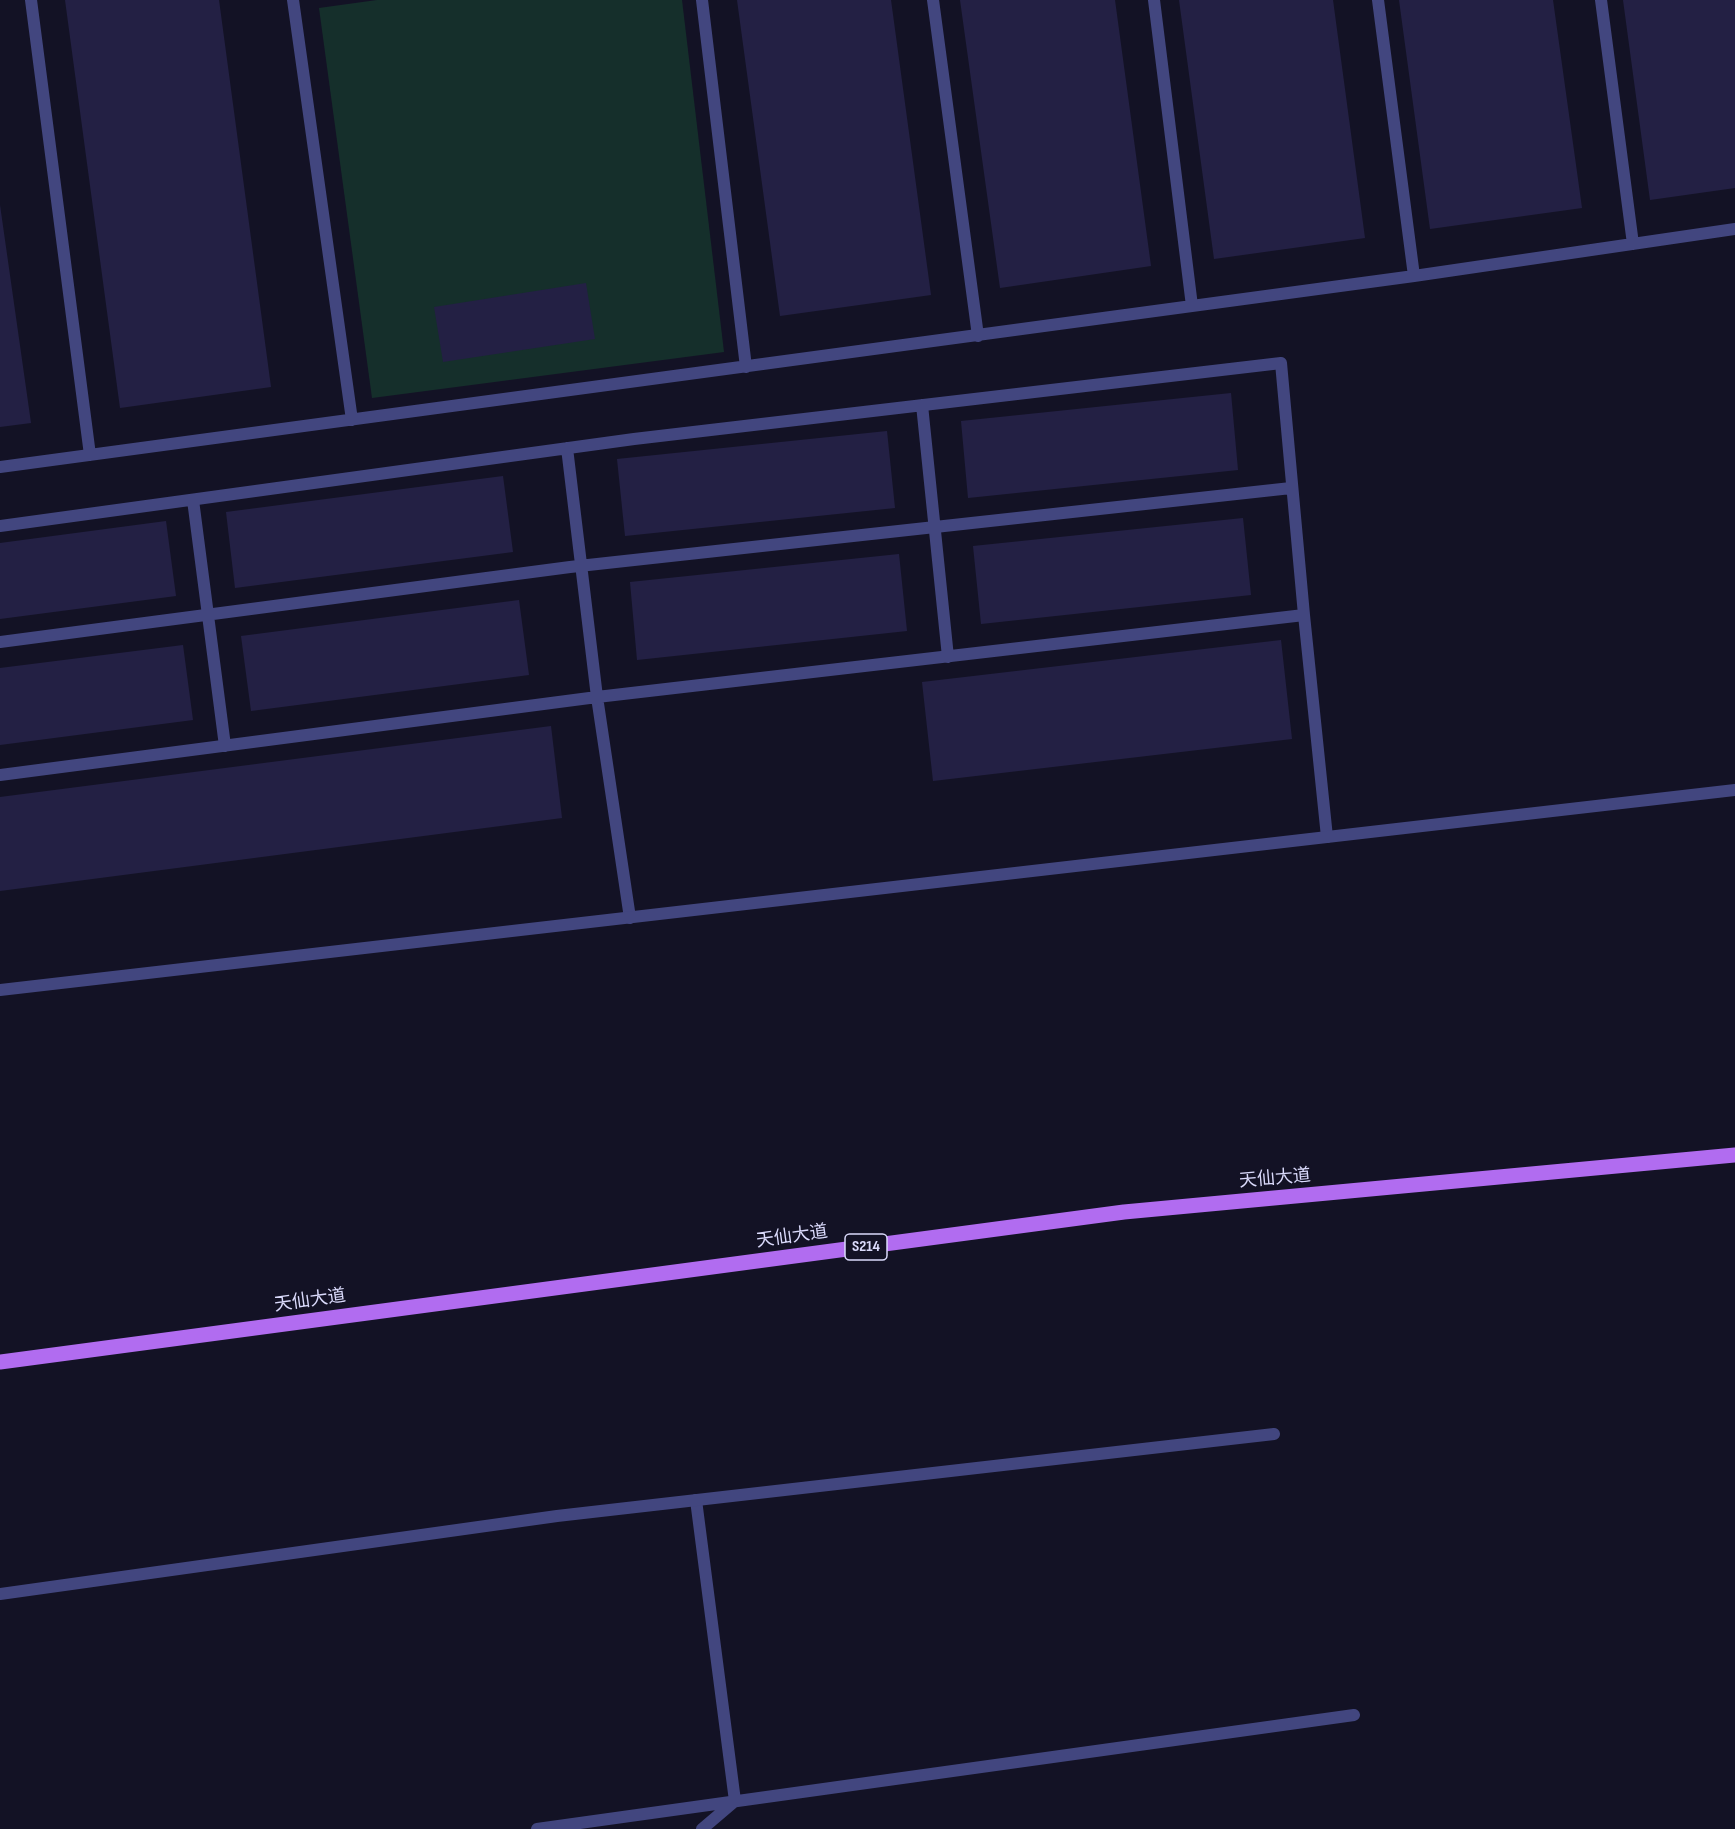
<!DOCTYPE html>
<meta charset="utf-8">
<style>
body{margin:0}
canvas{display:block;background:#131225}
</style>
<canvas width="1735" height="1829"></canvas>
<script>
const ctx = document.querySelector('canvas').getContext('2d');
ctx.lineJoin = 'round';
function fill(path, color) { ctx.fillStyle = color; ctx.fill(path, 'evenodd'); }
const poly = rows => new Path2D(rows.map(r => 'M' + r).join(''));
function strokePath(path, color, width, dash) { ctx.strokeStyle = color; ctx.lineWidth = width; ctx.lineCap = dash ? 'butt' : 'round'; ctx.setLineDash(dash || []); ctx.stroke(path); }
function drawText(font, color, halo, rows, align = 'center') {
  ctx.font = font + ' "Sofia Sans Condensed","Noto Sans SC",sans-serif'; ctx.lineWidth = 5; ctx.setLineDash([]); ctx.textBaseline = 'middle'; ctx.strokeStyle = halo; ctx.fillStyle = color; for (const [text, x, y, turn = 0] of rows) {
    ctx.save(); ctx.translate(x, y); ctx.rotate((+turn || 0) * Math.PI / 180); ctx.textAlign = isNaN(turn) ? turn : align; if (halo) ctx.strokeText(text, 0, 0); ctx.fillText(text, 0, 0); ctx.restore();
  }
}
const green = poly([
 [377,0,682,0,724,352,372,398,319,8]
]);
const building = poly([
 [65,0,219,0,271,387,120,408],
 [737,0,891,0,931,295,780,316],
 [960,0,1115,0,1151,266,1000,288],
 [1179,0,1333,0,1365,238,1214,259],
 [1399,0,1553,0,1582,208,1430,229],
 [1623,0,1735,0,1735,188,1650,200],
 [0,205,31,423,0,427],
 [586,283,595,339,443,362,434,307],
 [1231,393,1238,470,968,498,961,421],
 [887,431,895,508,625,536,617,459],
 [503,476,513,552,235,588,226,512],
 [1243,518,1251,595,981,624,973,546],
 [166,521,176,596,0,619,0,543],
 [899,554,907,631,637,660,630,582],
 [519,600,529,675,251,711,241,636],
 [1281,640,1292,739,933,781,922,682],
 [183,645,193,720,0,745,0,668],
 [551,726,562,818,0,891,0,797]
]);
const lane = poly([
 [31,0,90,455],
 [293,0,352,420],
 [702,0,746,367],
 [933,0,978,336],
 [1154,0,1192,306],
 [1378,0,1414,276],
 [1601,0,1633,244],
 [922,405,948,657],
 [567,448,597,697,630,918],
 [0,467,1414,276,1735,229],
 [193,500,225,746],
 [0,526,634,439,1281,363,1304,615],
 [0,642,570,567,1291,488],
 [0,775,597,697,1304,615,1327,837],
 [696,1500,735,1801,702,1829],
 [537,1829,1354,1715]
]);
const street = poly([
 [0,990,1735,790],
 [0,1594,557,1516,1274,1434]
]);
const primary = poly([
 [0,1362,1124,1212,1735,1155]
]);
const shields = [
 [866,1247,42]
];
const shieldNames = [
 ["S214",866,1247]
];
const streetNames = [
 ["天仙大道",1275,1179,-5],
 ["天仙大道",792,1237,-8],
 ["天仙大道",310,1301,-8]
];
fill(green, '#152f2b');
fill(building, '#232044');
strokePath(lane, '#42467f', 12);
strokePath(street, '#42467f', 12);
strokePath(primary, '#b16cf0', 15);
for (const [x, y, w] of shields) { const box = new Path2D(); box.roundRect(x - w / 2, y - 13, w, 26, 4.5); ctx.fillStyle = '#131225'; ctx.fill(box); strokePath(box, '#dadafb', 1.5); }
drawText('bold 16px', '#dadafb', null, shieldNames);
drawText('18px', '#dadafb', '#131225', streetNames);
</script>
